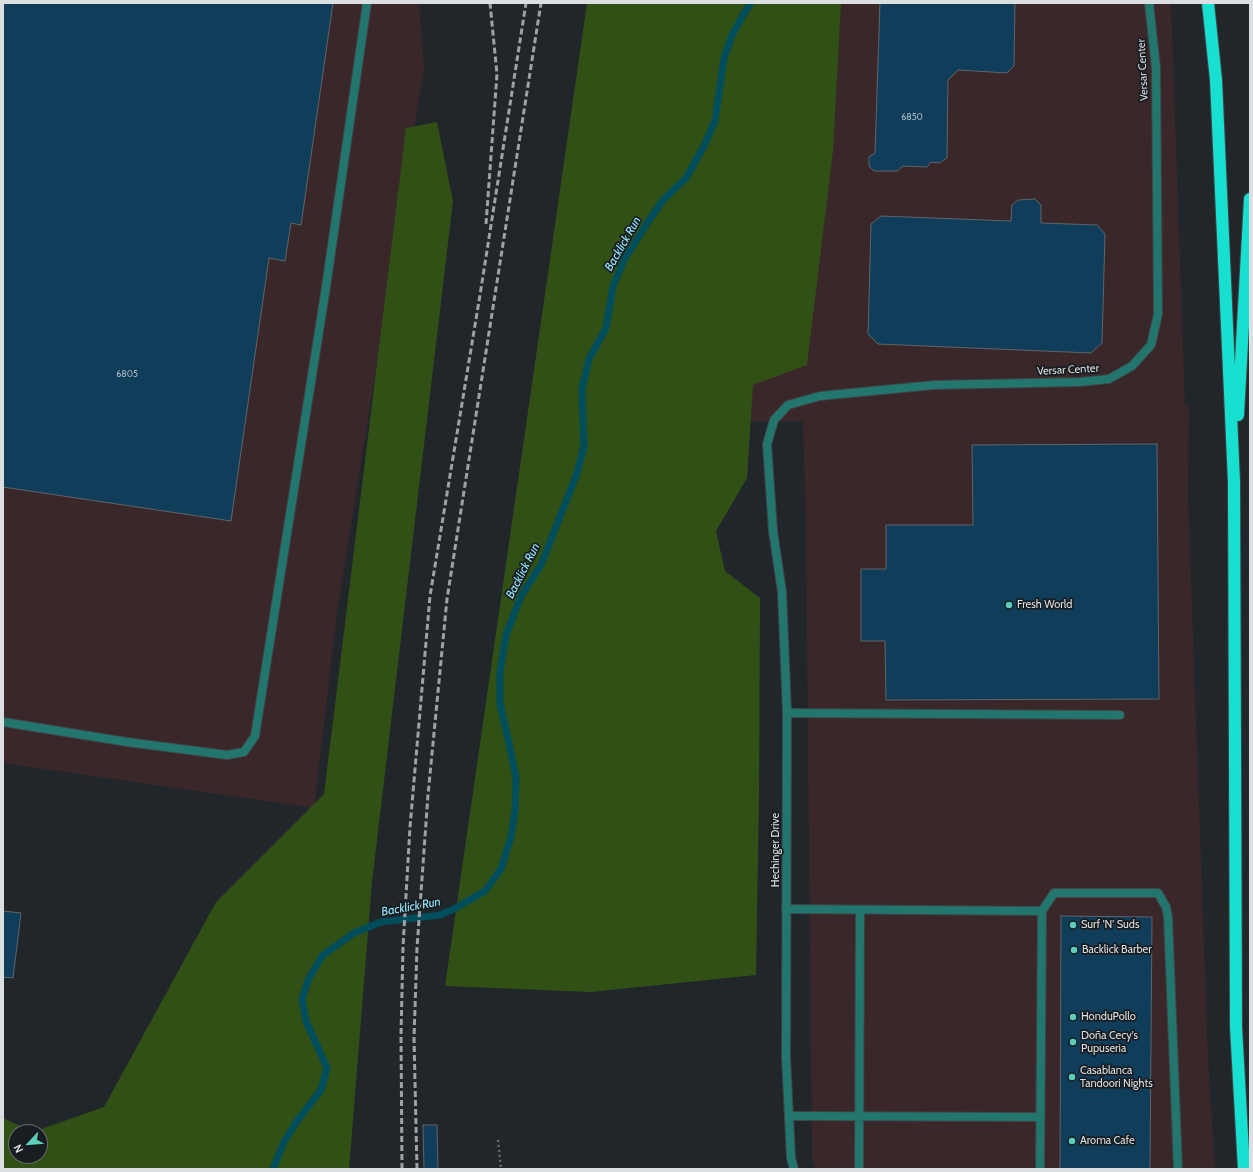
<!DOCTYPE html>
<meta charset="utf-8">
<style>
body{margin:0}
#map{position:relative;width:1253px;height:1172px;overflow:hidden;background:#21262a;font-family:Cabin,sans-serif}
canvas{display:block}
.frame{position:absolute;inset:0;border:4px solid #dbdfe1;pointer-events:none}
.north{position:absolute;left:8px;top:1124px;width:40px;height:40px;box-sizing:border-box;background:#181d21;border:1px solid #666b6e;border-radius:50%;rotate:244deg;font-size:11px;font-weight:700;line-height:16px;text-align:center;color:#dbdfe1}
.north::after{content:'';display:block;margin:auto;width:14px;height:18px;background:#5cceba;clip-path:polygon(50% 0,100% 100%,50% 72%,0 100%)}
</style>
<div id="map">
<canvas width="1253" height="1172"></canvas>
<div class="frame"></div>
<div class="north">N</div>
</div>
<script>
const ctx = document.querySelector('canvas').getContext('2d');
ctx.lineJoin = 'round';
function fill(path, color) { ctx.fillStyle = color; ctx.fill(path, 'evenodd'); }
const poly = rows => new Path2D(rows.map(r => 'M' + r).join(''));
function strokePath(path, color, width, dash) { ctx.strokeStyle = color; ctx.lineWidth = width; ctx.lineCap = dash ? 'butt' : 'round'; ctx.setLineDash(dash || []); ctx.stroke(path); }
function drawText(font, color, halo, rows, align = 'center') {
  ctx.font = font + ' Cabin,sans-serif'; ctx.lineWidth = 3.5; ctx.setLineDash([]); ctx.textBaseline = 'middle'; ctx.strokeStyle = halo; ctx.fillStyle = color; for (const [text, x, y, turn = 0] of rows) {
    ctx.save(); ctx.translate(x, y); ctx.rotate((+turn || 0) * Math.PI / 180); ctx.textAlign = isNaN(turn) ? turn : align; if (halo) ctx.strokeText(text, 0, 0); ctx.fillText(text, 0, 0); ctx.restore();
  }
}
const commercial = poly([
 [3,3,419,3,424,68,337,613,314,808,3,763],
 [610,3,1171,3,1185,405,1189,405,1188,495,1208,1059,1215,1169,815,1169,812,1160,806,537,803,421,533,425]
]);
const green = poly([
 [587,3,841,3,833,151,807,365,753,385,747,478,716,531,725,571,760,598,759,797,756,975,591,992,445,986],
 [437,122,453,201,372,882,349,1169,3,1169,3,1118,33,1132,16,1132,16,1156,40,1156,40,1132,33,1132,104,1107,216,902,324,794,406,128]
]);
const stream = poly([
 [273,1169,284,1142,297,1121,321,1090,327,1068,306,1021,302,999,309,978,323,955,354,933,381,922,440,915,454,909,485,891,501,869,511,837,515,810,516,778,509,743,500,704,500,673,506,635,521,596,541,565,576,476,584,447,582,389,589,359,606,328,613,286,624,260,648,222,663,200,686,178,704,146,715,121,724,58,732,35,746,10,751,3]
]);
const building = poly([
 [3,3,333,3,301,225,291,223,285,261,269,258,231,521,3,487,3,3],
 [880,3,1015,3,1014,66,1007,73,958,70,948,80,947,158,939,163,931,162,927,167,903,166,897,171,874,171,869,166,869,157,875,153,880,3],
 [1035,199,1041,205,1041,223,1097,225,1105,234,1102,343,1091,353,878,344,868,334,871,224,881,216,1011,221,1012,205,1018,200,1035,199],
 [1157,444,1159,699,886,700,885,641,861,641,861,569,886,569,886,525,973,525,972,445,1157,444],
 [3,911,21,913,13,978,3,977,3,911],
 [1061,916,1152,917,1150,1169,1060,1169,1061,916],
 [423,1125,437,1125,438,1169,424,1169,423,1125]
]);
const path = poly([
 [498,1140,501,1169]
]);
const lane = poly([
 [787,713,1120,715],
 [3,722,127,742,227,755,244,752,255,736,326,287,367,3],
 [786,909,1042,911],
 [789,1116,1040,1117],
 [859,1169,860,910],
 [1040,1169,1042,911,1054,893,1158,893,1166,907,1168,917,1178,1169]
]);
const street = poly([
 [794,1169,791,1158,786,1057,787,713,782,592,773,531,767,444,774,420,788,405,820,396,934,385,1079,382,1109,379,1132,366,1151,345,1158,314,1156,68,1149,3]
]);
const highway = poly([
 [1208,3,1216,80,1234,482,1236,1027,1244,1169],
 [1238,415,1250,199]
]);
const rail = poly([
 [486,224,497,74,490,3],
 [402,1169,401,1035,403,947,410,827,430,596,480,295,526,3],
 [417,1169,414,1038,417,948,428,795,447,599,541,3]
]);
const markers = [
 [1009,605,4,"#5cceba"],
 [1073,925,4,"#5cceba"],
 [1074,950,4,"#5cceba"],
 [1073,1017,4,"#5cceba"],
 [1073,1042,4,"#5cceba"],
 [1072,1077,4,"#5cceba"],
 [1072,1141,4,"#5cceba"]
];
const numberNames = [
 ["6850",912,117],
 ["6805",127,374]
];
const streetNames = [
 ["Versar Center",1143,70,-93],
 ["Versar Center",1068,370,-3],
 ["Hechinger Drive",776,850,-90]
];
const poiNames = [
 ["Fresh World",1017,605],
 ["Surf 'N' Suds",1081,925],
 ["Backlick Barber",1082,950],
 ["HonduPollo",1081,1017],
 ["Doña Cecy's",1081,1036],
 ["Pupuseria",1081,1049],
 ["Casablanca",1080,1071],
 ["Tandoori Nights",1080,1084],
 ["Aroma Cafe",1080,1141]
];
const waterNames = [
 ["Backlick Run",623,244,-60],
 ["Backlick Run",523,571,-63],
 ["Backlick Run",411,907,-10]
];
fill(commercial, '#3a272a');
fill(green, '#315016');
strokePath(stream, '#004d5c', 7);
fill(building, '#0f3d5a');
strokePath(building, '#5f6569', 1);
strokePath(lane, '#3f4447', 10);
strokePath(street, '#3f4447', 10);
strokePath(highway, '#3f4447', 14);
strokePath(path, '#696d70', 2.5, [2, 3]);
strokePath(lane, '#22766e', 8);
strokePath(street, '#22766e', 8);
strokePath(highway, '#18e0d1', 12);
strokePath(rail, '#9da2a4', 3, [6, 3]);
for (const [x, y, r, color] of markers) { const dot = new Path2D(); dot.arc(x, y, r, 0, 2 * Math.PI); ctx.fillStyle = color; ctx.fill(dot); strokePath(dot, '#181d21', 1.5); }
drawText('9px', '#a8b6bf', null, numberNames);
drawText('11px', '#dbdfe1', '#181d21', streetNames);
drawText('11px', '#dbdfe1', '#181d21', poiNames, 'left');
drawText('italic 12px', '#94e9ff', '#181d21', waterNames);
</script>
